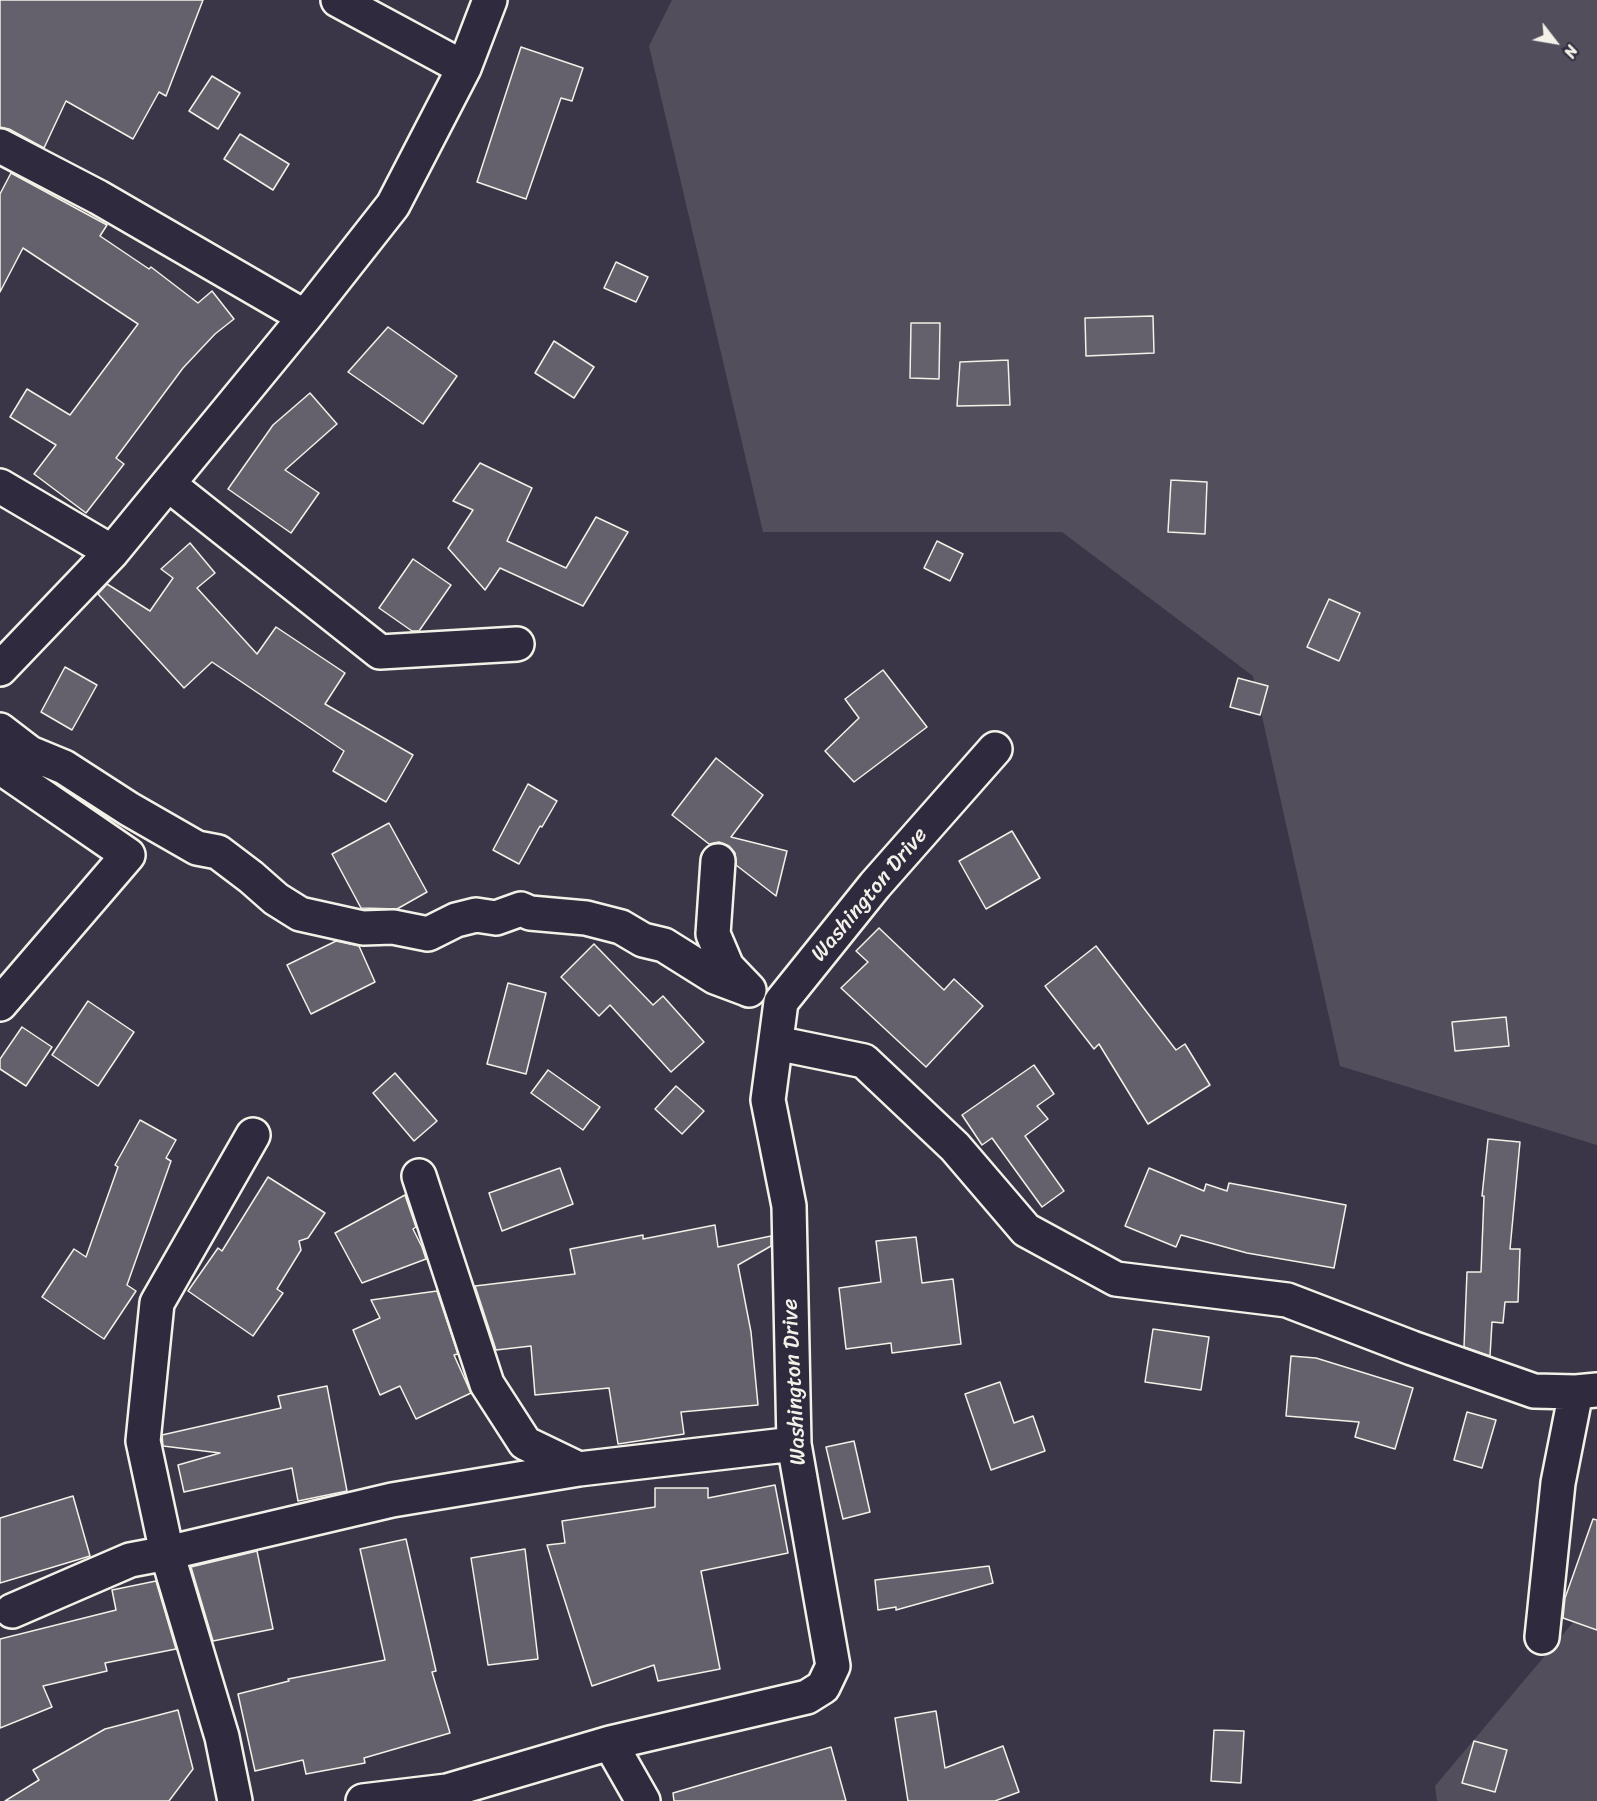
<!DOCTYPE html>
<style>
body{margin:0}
#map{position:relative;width:1597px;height:1801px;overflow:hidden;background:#3b3647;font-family:Sriracha,sans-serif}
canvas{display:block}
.north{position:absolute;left:1525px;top:12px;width:60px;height:60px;-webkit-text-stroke:4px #2f2a3d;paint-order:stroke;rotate:121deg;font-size:16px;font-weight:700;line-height:24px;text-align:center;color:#f4f1e8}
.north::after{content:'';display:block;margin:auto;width:21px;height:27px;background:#f4f1e8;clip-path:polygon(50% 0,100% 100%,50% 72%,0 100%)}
</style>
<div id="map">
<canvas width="1597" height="1801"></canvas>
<div class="north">N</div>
</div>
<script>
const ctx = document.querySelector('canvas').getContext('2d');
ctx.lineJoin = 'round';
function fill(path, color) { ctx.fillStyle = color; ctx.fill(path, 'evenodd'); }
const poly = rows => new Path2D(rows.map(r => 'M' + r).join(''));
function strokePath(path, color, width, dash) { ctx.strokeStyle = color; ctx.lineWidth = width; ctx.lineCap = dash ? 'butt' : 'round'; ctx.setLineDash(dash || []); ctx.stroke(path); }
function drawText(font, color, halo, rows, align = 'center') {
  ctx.font = font + ' Sriracha,sans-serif'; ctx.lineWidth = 5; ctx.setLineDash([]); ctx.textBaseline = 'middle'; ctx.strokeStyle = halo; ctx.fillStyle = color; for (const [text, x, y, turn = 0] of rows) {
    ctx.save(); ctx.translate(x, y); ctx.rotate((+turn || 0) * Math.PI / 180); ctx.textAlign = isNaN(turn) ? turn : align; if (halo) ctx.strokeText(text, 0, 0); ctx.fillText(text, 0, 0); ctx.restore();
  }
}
const green = poly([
 [672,0,1597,0,1597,1145,1340,1066,1253,676,1062,532,763,532,649,46],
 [1597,1594,1597,1801,1437,1801,1435,1786]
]);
const building = poly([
 [0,0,203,0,166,96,159,92,133,139,66,101,44,148,9,129,0,127,0,0],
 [521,47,583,68,572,101,561,98,526,199,477,182,521,47],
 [212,76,240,93,218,129,189,111,212,76],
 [240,134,289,164,273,190,224,159,240,134],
 [11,173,107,225,100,236,149,269,151,267,198,303,212,291,234,319,215,334,183,368,116,458,124,464,86,513,34,474,56,445,10,417,27,389,70,415,138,324,23,248,0,292,0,194,11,173],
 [616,262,648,277,636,302,604,288,616,262],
 [1153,316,1154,353,1086,356,1085,318,1153,316],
 [911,323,940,323,939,379,910,378,911,323],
 [388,327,457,376,423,424,348,372,388,327],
 [554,341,594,367,574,398,535,373,554,341],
 [1008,360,1010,405,957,406,960,362,1008,360],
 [310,393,337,424,285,470,319,493,291,533,228,489,273,425,310,393],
 [480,463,532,488,507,541,566,568,596,517,628,532,583,606,500,568,485,590,448,548,473,510,453,501,480,463],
 [1171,480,1207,482,1205,534,1168,532,1171,480],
 [937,541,963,554,950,581,924,568,937,541],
 [190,543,215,573,197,588,257,654,276,627,345,673,325,704,413,755,386,802,333,771,344,751,212,662,184,688,98,594,107,584,150,611,173,578,161,569,190,543],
 [413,559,451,585,419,631,412,631,379,608,413,559],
 [1329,599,1360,613,1339,661,1307,647,1329,599],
 [65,667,97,685,72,730,41,712,65,667],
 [883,670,927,727,854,782,825,751,859,718,845,699,883,670],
 [1238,678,1268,686,1260,715,1230,707,1238,678],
 [716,758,763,795,731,837,787,851,776,896,736,865,735,853,729,846,719,842,709,844,672,815,716,758],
 [528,784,557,801,542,827,540,826,519,864,493,850,528,784],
 [389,823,427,892,397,909,361,908,332,854,389,823],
 [1012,831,1040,878,986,909,959,861,1012,831],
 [879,928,944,990,954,979,983,1006,926,1067,841,988,868,962,856,951,879,928],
 [336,941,359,946,375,982,311,1014,287,965,336,941],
 [594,944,653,1005,663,996,704,1042,671,1072,610,1005,599,1016,561,977,594,944],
 [1096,946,1176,1050,1185,1044,1210,1085,1148,1124,1099,1044,1094,1049,1045,986,1096,946],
 [508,983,546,993,526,1074,487,1064,508,983],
 [88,1001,134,1032,98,1086,52,1055,88,1001],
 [1506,1017,1509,1046,1455,1051,1452,1022,1506,1017],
 [22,1027,52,1047,26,1086,0,1069,0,1059,22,1027],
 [1034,1065,1054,1094,1037,1106,1048,1119,1025,1136,1064,1191,1042,1207,992,1138,982,1145,962,1115,1034,1065],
 [548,1070,600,1107,583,1130,531,1093,548,1070],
 [395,1073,437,1121,414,1141,373,1093,395,1073],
 [676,1086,704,1111,682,1134,655,1109,676,1086],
 [140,1120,176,1140,166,1158,171,1161,127,1285,136,1291,104,1339,42,1297,74,1249,86,1257,118,1167,115,1165,140,1120],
 [1488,1139,1520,1142,1510,1249,1520,1249,1518,1302,1505,1302,1503,1323,1492,1322,1490,1356,1464,1347,1467,1272,1481,1272,1484,1196,1482,1196,1488,1139],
 [560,1168,573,1204,502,1231,489,1193,560,1168],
 [1149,1168,1204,1191,1206,1184,1227,1191,1229,1183,1346,1205,1334,1268,1247,1253,1181,1235,1176,1247,1125,1226,1149,1168],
 [268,1177,325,1213,308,1238,299,1241,301,1250,277,1289,283,1293,253,1336,188,1291,218,1248,222,1251,268,1177],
 [405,1195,416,1227,413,1229,422,1247,426,1259,362,1283,335,1233,405,1195],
 [715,1225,718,1247,771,1236,771,1246,738,1265,751,1332,758,1405,681,1412,684,1434,618,1444,609,1388,535,1395,531,1346,496,1350,475,1286,575,1274,570,1249,643,1235,643,1239,715,1225],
 [916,1237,922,1283,953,1279,961,1344,892,1353,891,1343,846,1349,839,1288,881,1282,876,1241,916,1237],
 [437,1291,458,1354,454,1355,471,1393,416,1419,400,1386,380,1395,353,1330,380,1318,371,1300,437,1291],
 [1153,1329,1209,1337,1201,1390,1145,1382,1153,1329],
 [1291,1356,1316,1358,1413,1388,1395,1449,1355,1437,1359,1422,1286,1416,1291,1356],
 [1000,1382,1014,1423,1033,1416,1045,1451,991,1470,965,1394,1000,1382],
 [327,1386,347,1491,298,1501,292,1468,184,1492,178,1465,220,1453,163,1446,162,1435,281,1408,278,1396,327,1386],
 [1467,1412,1496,1420,1482,1468,1454,1460,1467,1412],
 [854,1441,870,1512,843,1519,826,1447,854,1441],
 [775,1485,788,1553,701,1571,720,1669,658,1681,654,1665,592,1686,547,1545,565,1543,562,1521,655,1507,655,1488,708,1488,708,1498,775,1485],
 [73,1496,90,1556,0,1583,0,1518,73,1496],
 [1593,1519,1597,1520,1597,1630,1563,1618,1565,1598,1593,1519],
 [406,1539,436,1671,432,1672,450,1733,364,1758,365,1763,306,1774,303,1760,255,1771,238,1694,289,1681,288,1679,385,1660,360,1549,406,1539],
 [525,1549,538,1659,488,1665,471,1558,525,1549],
 [257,1551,273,1629,213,1641,191,1567,257,1551],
 [989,1566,993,1583,896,1610,896,1607,878,1610,875,1580,989,1566],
 [156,1581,176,1649,105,1663,107,1671,43,1686,52,1707,0,1728,0,1639,116,1610,112,1590,156,1581],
 [178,1710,193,1769,169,1801,5,1801,39,1780,33,1770,105,1729,178,1710],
 [936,1711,945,1768,1003,1746,1019,1792,995,1801,908,1801,895,1718,936,1711],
 [1214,1730,1244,1731,1241,1783,1211,1781,1214,1730],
 [1474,1741,1507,1750,1495,1792,1462,1783,1474,1741],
 [831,1747,846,1801,674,1801,673,1793,831,1747]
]);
const minor = poly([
 [338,0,464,68],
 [0,146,98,197,305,317],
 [168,484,380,652,517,644],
 [0,486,112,552],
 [0,669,112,552,305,317,393,205,464,68,490,0],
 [0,730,30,753,64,767,129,809,197,848,218,852,251,877,276,899,300,914,363,928,393,927,428,934,456,920,476,915,496,918,521,909,530,913,586,918,621,927,643,940,664,945,715,977,747,989],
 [0,767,128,855,0,1004],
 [718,861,713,934,727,967,749,990],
 [776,1043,864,1061,955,1147,1026,1230,1116,1279,1287,1300,1412,1348,1534,1391,1576,1392,1597,1390],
 [419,1176,487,1384,525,1443,579,1469,794,1444],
 [12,1611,130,1560,167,1553,392,1500,579,1469],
 [1542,1637,1558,1483,1576,1392],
 [610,1743,643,1801],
 [235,1801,222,1737,167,1553,143,1441,157,1303,253,1135],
 [363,1801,447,1791,610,1743,807,1697,823,1687,833,1666,794,1444,789,1206,768,1100,781,1002,875,885,995,749]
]);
const streetNames = [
 ["Washington Drive",870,895,-50],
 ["Washington Drive",795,1382,-93]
];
fill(green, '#534e5c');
fill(building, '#65616c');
strokePath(building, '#f4f1e8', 1.5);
strokePath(minor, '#f4f1e8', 38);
strokePath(minor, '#2f2a3d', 33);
drawText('22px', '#f4f1e8', '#2f2a3d', streetNames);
</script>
